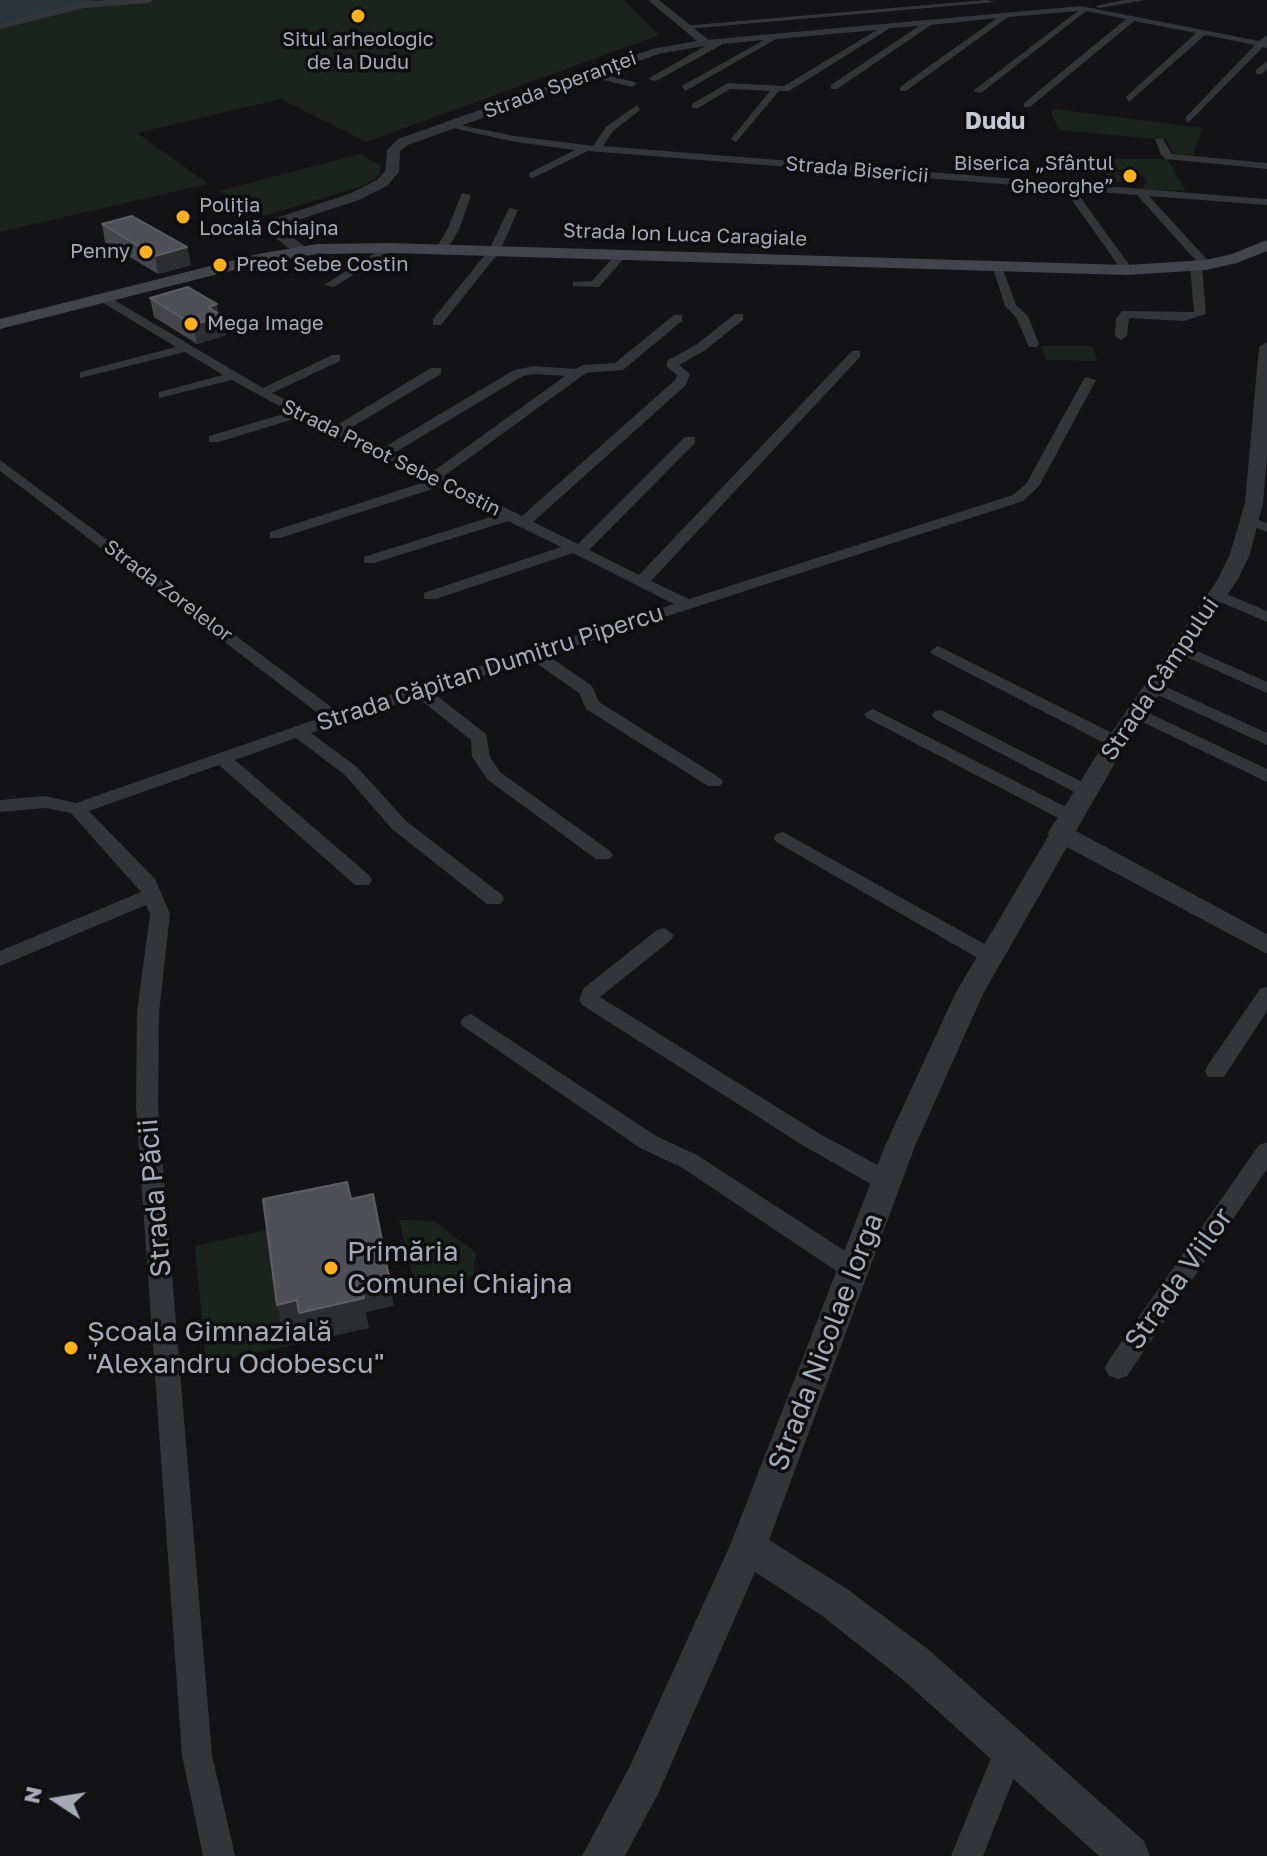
<!DOCTYPE html>
<meta charset="utf-8">
<style>
body{margin:0}
#map{position:relative;width:1267px;height:1856px;overflow:hidden;background:#131315;font-family:"Golos Text",sans-serif}
canvas{display:block}
.north{position:absolute;left:16px;top:1760px;width:80px;height:80px;-webkit-text-stroke:6px #0e0e10;paint-order:stroke;rotate:282deg;font-size:22px;font-weight:700;line-height:32px;text-align:center;color:#a4aab7}
.north::after{content:'';display:block;margin:auto;width:28px;height:36px;background:#a4aab7;clip-path:polygon(50% 0,100% 100%,50% 72%,0 100%)}
</style>
<div id="map">
<canvas width="1267" height="1856"></canvas>
<div class="north">N</div>
</div>
<script>
const ctx = document.querySelector('canvas').getContext('2d');
ctx.lineJoin = 'round';
function fill(path, color) { ctx.fillStyle = color; ctx.fill(path, 'evenodd'); }
const poly = rows => new Path2D(rows.map(r => 'M' + r).join(''));
function strokePath(path, color, width, dash) { ctx.strokeStyle = color; ctx.lineWidth = width; ctx.lineCap = dash ? 'butt' : 'round'; ctx.setLineDash(dash || []); ctx.stroke(path); }
function drawText(font, color, halo, rows, align = 'center') {
  ctx.font = font + ' "Golos Text",sans-serif'; ctx.lineWidth = 7; ctx.setLineDash([]); ctx.textBaseline = 'middle'; ctx.strokeStyle = halo; ctx.fillStyle = color; for (const [text, x, y, turn = 0] of rows) {
    ctx.save(); ctx.translate(x, y); ctx.rotate((+turn || 0) * Math.PI / 180); ctx.textAlign = isNaN(turn) ? turn : align; if (halo) ctx.strokeText(text, 0, 0); ctx.fillText(text, 0, 0); ctx.restore();
  }
}
const green = poly([
 [96,0,624,0,659,35,366,142,281,99,137,133,208,184,0,232,0,23],
 [1054,109,1202,128,1193,156,1174,154,1166,140,1059,130,1051,113],
 [360,154,381,166,379,175,365,185,265,216,219,191],
 [1094,159,1167,159,1186,191,1143,189,1146,181,1137,170,1117,170,1125,182,1111,182],
 [1041,346,1092,346,1098,361,1046,360],
 [399,1220,434,1221,476,1253,473,1275,438,1297,424,1295,416,1289],
 [270,1229,284,1334,304,1330,306,1342,206,1364,195,1246]
]);
const water = poly([
 [0,0,96,0,0,23]
]);
const minor = poly([
 [986,0,996,2,686,29,682,26,986,0],
 [1124,0,1145,0,1099,8,1095,6,1124,0],
 [1081,6,1259,41,1267,35,1267,48,1263,47,1188,123,1185,118,1255,45,1205,35,1129,102,1126,97,1196,33,1134,21,1030,107,1024,107,1024,103,1126,19,1086,11,981,93,973,91,1078,11,1008,17,906,91,900,91,900,87,997,18,931,25,837,89,831,89,831,85,919,26,890,28,789,91,779,91,736,142,731,139,770,91,730,89,698,108,692,108,692,104,728,83,784,86,877,30,776,39,685,91,682,86,764,40,723,44,656,81,648,79,707,45,702,43,706,40,1081,6],
 [1267,61,1267,69,1262,74,1256,74,1256,70,1267,61],
 [590,71,635,82,637,84,632,87,587,76,590,71],
 [637,105,640,110,613,131,603,146,1267,199,1267,205,1149,196,1212,265,1202,267,1206,314,1184,321,1129,318,1127,336,1121,340,1115,336,1116,319,1122,311,1194,312,1190,266,1198,263,1137,195,1075,190,1133,270,1127,273,1123,272,1064,189,588,151,533,178,529,177,529,173,575,150,515,142,444,126,449,123,515,136,593,146,606,127,637,105],
 [1155,139,1163,139,1172,154,1267,163,1267,169,1166,159,1161,155,1155,139],
 [462,193,471,195,459,230,445,252,437,252,435,250,447,230,462,193],
 [509,208,518,210,500,251,441,325,433,325,433,319,489,250,509,208],
 [386,246,396,248,334,287,324,285,386,246],
 [617,253,627,255,599,287,573,286,573,282,592,281,617,253],
 [992,265,1002,267,1016,305,1028,316,1039,344,1037,347,1029,347,1016,317,1005,306,992,265],
 [104,294,263,388,332,355,340,355,340,361,272,393,337,425,431,368,441,368,441,374,347,430,383,448,514,370,534,366,575,369,583,365,615,363,674,315,682,315,682,321,623,370,586,373,443,477,522,516,675,380,677,375,666,366,668,360,696,345,735,314,743,314,743,320,704,351,679,365,690,374,686,385,533,522,578,544,685,437,695,437,695,443,589,550,639,575,852,351,860,351,860,357,651,581,689,599,1013,495,1026,484,1085,377,1096,380,1039,486,1023,501,547,655,592,686,599,702,720,778,723,782,720,786,708,786,586,709,579,693,532,660,432,692,486,734,490,757,500,772,610,851,613,855,610,859,596,859,488,780,472,757,471,740,417,697,311,733,357,767,406,821,501,894,504,899,501,904,487,904,392,829,345,775,296,738,235,760,369,875,372,880,369,885,355,885,219,765,89,811,155,879,170,914,159,1012,158,1107,212,1755,235,1856,203,1856,182,1755,136,1107,137,1012,150,914,146,905,0,966,0,951,141,892,71,813,45,808,0,812,0,800,45,796,76,803,323,717,0,471,0,460,338,712,674,604,573,553,436,599,424,599,424,593,561,547,508,521,374,563,364,563,364,557,497,515,439,487,280,538,270,538,270,532,428,481,300,417,219,442,209,442,209,436,290,412,232,380,159,398,159,392,223,375,185,352,80,378,80,372,176,347,100,301,98,298,104,294],
 [534,374,565,376,432,472,394,453,523,376,534,374],
 [1251,517,1267,523,1267,532,1246,524,1246,518,1251,517],
 [1217,590,1267,611,1267,622,1211,598,1209,595,1217,590],
 [1179,643,1267,682,1267,693,1173,651,1171,648,1173,645,1179,643],
 [938,646,1122,738,1125,742,1116,747,1110,746,932,654,930,651,938,646],
 [1153,681,1267,733,1267,745,1147,690,1145,686,1147,682,1153,681],
 [1136,707,1267,769,1267,782,1130,716,1127,712,1130,708,1136,707],
 [873,709,1078,813,1080,817,1071,823,1064,821,867,718,864,714,873,709],
 [941,710,1092,787,1095,791,1092,795,1080,795,935,719,932,715,935,711,941,710],
 [783,832,997,951,1000,956,997,961,983,961,776,842,774,838,776,834,783,832],
 [664,928,674,935,671,940,600,997,820,1134,894,1174,898,1181,894,1188,886,1190,878,1188,804,1146,582,1005,579,1000,584,988,657,930,664,928],
 [1267,987,1267,1011,1224,1077,1208,1077,1205,1071,1208,1065,1260,989,1267,987],
 [471,1014,656,1136,697,1155,862,1262,865,1269,862,1276,853,1279,844,1276,681,1167,640,1148,464,1027,460,1022,464,1017,471,1014],
 [1267,1142,1267,1169,1127,1376,1118,1379,1109,1376,1105,1368,1109,1360,1259,1145,1267,1142],
 [1011,1732,1022,1736,1026,1747,983,1856,951,1856,1000,1736,1011,1732]
]);
const tertiary = poly([
 [108,0,154,0,149,3,84,8,0,29,0,23,84,2,108,0],
 [648,0,659,0,710,41,710,45,658,54,408,145,400,151,399,172,387,186,359,200,279,226,305,247,305,253,295,253,264,229,267,221,349,194,377,180,385,171,387,150,398,139,652,49,697,41,648,0],
 [1267,342,1267,456,1263,503,1250,554,1238,579,1127,742,1076,831,1267,934,1267,954,1067,847,983,994,915,1146,769,1540,847,1589,929,1650,1144,1841,1150,1856,1099,1856,901,1678,821,1615,755,1572,659,1792,625,1856,582,1856,631,1764,731,1543,885,1146,955,994,1049,835,1048,833,1105,742,1218,579,1230,554,1245,503,1259,347,1267,342]
]);
const secondary = poly([
 [1267,240,1267,251,1237,263,1206,270,1127,275,390,253,317,254,258,264,0,329,0,319,258,254,317,244,390,243,1127,265,1206,260,1232,254,1267,240]
]);
const wall = poly([
 [102,224,187,247,191,265,158,274,105,242],
 [150,298,218,313,226,335,197,344,154,317]
]);
const shadedWall = poly([
 [187,247,191,265,158,274,155,256],
 [217,304,219,317,222,316,226,335,197,344,193,325,208,307],
 [389,1277,394,1306,366,1312,369,1328,306,1342,303,1330,284,1334,277,1305]
]);
const building = poly([
 [132,216,187,247,155,256,102,224,132,216],
 [188,287,217,304,208,307,222,316,193,325,150,298,188,287],
 [347,1182,351,1199,373,1194,389,1277,361,1283,364,1298,299,1313,297,1300,277,1305,263,1199,347,1182]
]);
const markers = [
 [358,16,8,"#ffb022"],
 [1130,176,8,"#ffb022"],
 [183,217,8,"#ffb022"],
 [146,252,8,"#ffb022"],
 [220,265,8,"#ffb022"],
 [191,324,8,"#ffb022"],
 [331,1268,8,"#ffb022"],
 [71,1348,8,"#ffb022"]
];
const farPoinames = [
 ["Situl arheologic",358,40,"center"],
 ["de la Dudu",358,63,"center"],
 ["Biserica „Sfântul",1114,164,"right"],
 ["Gheorghe”",1114,187,"right"],
 ["Poliția",199,206],
 ["Locală Chiajna",199,229],
 ["Penny",130,252,"right"],
 ["Preot Sebe Costin",236,265],
 ["Mega Image",207,324]
];
const farStreetnames = [
 ["Strada Speranței",560,85,-20],
 ["Strada Bisericii",857,170,5],
 ["Strada Ion Luca Caragiale",685,235,2],
 ["Strada Preot Sebe Costin",391,458,26],
 ["Strada Zorelelor",168,591,37]
];
const farQuarternames = [
 ["Dudu",995,121]
];
const streetNames = [
 ["Strada Căpitan Dumitru Pipercu",490,668,-18],
 ["Strada Câmpului",1160,679,-56]
];
const nearStreetnames = [
 ["Strada Păcii",155,1198,-95],
 ["Strada Viilor",1179,1279,-55],
 ["Strada Nicolae Iorga",826,1342,-69]
];
const nearPoinames = [
 ["Primăria",347,1252],
 ["Comunei Chiajna",347,1284],
 ["Școala Gimnazială",87,1332],
 ["\"Alexandru Odobescu\"",87,1364]
];
fill(green, '#1b241c');
fill(water, '#28333a');
fill(minor, '#34353b');
fill(tertiary, '#34353b');
fill(secondary, '#42444b');
fill(wall, '#44464b');
fill(shadedWall, '#2c2d31');
fill(building, '#4f5057');
strokePath(building, '#5c5e66', 2);
for (const [x, y, r, color] of markers) { const dot = new Path2D(); dot.arc(x, y, r, 0, 2 * Math.PI); ctx.fillStyle = color; ctx.fill(dot); strokePath(dot, '#0e0e10', 3); }
drawText('20px', '#a4aab7', '#0e0e10', farPoinames, 'left');
drawText('20px', '#a4aab7', '#0e0e10', farStreetnames);
drawText('bold 24px', '#c5c9d3', '#0e0e10', farQuarternames);
drawText('24px', '#a4aab7', '#0e0e10', streetNames);
drawText('28px', '#a4aab7', '#0e0e10', nearStreetnames);
drawText('28px', '#a4aab7', '#0e0e10', nearPoinames, 'left');
</script>
